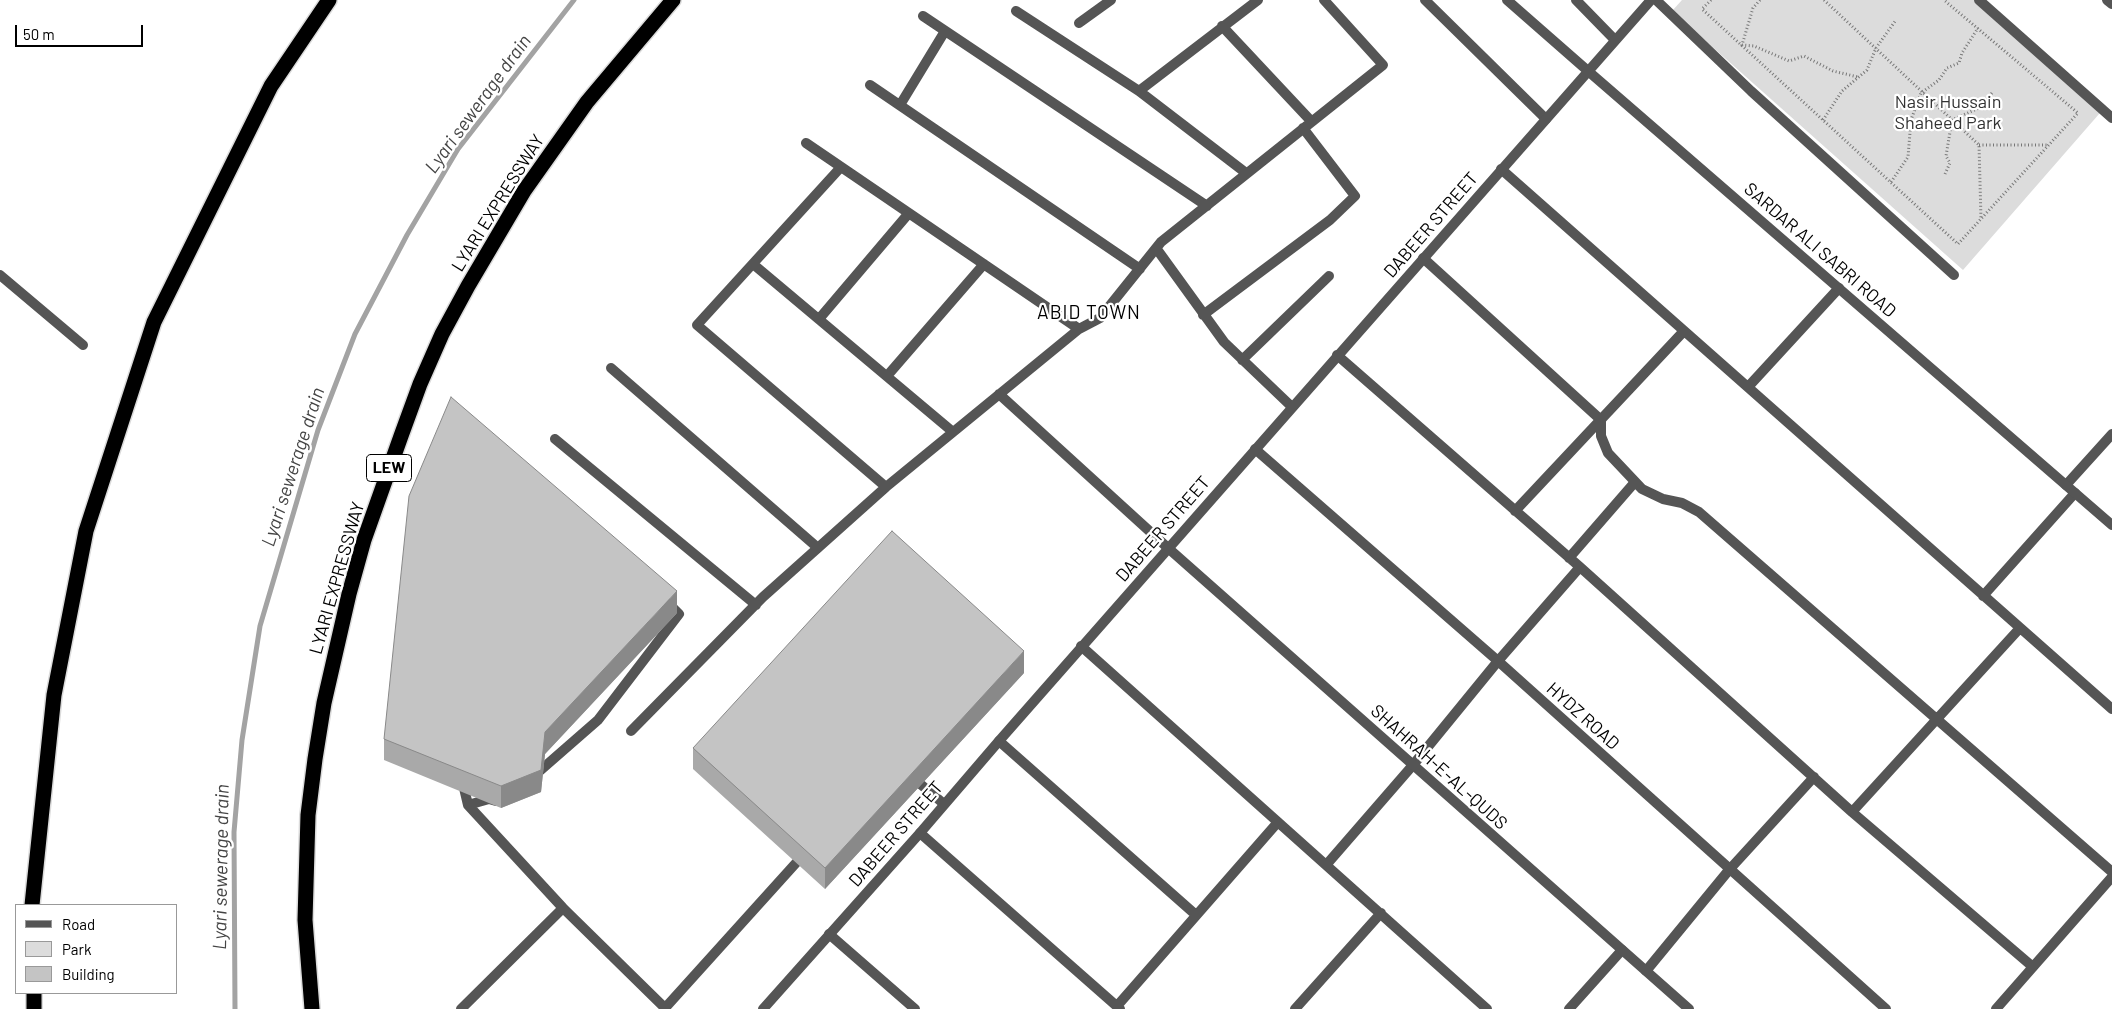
<!DOCTYPE html>
<style>
body{margin:0}
#map{position:relative;width:2112px;height:1009px;overflow:hidden;background:#fff;font-family:Barlow,sans-serif}
canvas{display:block}
.legend{position:absolute;left:15px;top:904px;width:162px;height:90px;box-sizing:border-box;background:#fff;border:1px solid #999;margin:0;padding:6px 9px;list-style:none;font-size:15px;color:#000}
.legend li{display:flex;align-items:center;gap:10px;height:25px}
.legend b{width:25px;border:1px solid #999}
.scale{position:absolute;left:15px;top:25px;width:128px;height:22px;box-sizing:border-box;border:2px solid #000;border-top:0;padding-left:6px;font-size:15px;line-height:18px;white-space:nowrap;color:#000;-webkit-text-stroke:4px #fff;paint-order:stroke}
</style>
<div id="map">
<canvas width="2112" height="1009"></canvas>
<ul class="legend">
<li><b style="height:6px;background:#555"></b>Road</li>
<li><b style="height:14px;background:#dcdcdc"></b>Park</li>
<li><b style="height:14px;background:#c4c4c4"></b>Building</li>
</ul>
<div class="scale">50 m</div>
</div>
<script>
const ctx = document.querySelector('canvas').getContext('2d');
ctx.lineJoin = 'round';
function fill(path, color) { ctx.fillStyle = color; ctx.fill(path, 'evenodd'); }
const poly = rows => new Path2D(rows.map(r => 'M' + r).join(''));
function strokePath(path, color, width, dash) { ctx.strokeStyle = color; ctx.lineWidth = width; ctx.lineCap = dash ? 'butt' : 'round'; ctx.setLineDash(dash || []); ctx.stroke(path); }
function drawText(font, color, halo, rows, align = 'center') {
  ctx.font = font + ' Barlow,sans-serif'; ctx.lineWidth = 4.5; ctx.setLineDash([]); ctx.textBaseline = 'middle'; ctx.strokeStyle = halo; ctx.fillStyle = color; for (const [text, x, y, turn = 0] of rows) {
    ctx.save(); ctx.translate(x, y); ctx.rotate((+turn || 0) * Math.PI / 180); ctx.textAlign = isNaN(turn) ? turn : align; if (halo) ctx.strokeText(text, 0, 0); ctx.fillText(text, 0, 0); ctx.restore();
  }
}
const green = poly([
 [1682,0,1982,0,2106,106,1963,270,1672,11]
]);
const stream = poly([
 [235,1009,234,832,242,740,260,626,318,430,355,334,407,235,458,149,574,0]
]);
const path = poly([
 [1711,0,1702,9,1958,244,2078,113,1944,0],
 [1760,0,1753,8,1742,45,1754,46,1789,61,1804,56,1833,71,1858,77],
 [1824,0,1979,145,1981,219],
 [1823,120,1842,91,1867,70,1876,48,1896,20],
 [1979,145,2048,145],
 [1945,174,1950,163,1946,156,1952,120,1979,108,1992,93],
 [1891,182,1908,157,1911,120,1921,93,1939,80,1947,68,1959,63,1962,53,1978,28]
]);
const minor = poly([
 [1425,0,1546,119],
 [1507,0,1588,71],
 [1576,0,1615,40],
 [1656,0,1751,91,1954,275],
 [1979,0,2112,118],
 [2107,0,2112,4],
 [1016,11,1139,91,1246,173],
 [923,16,1207,206],
 [1079,23,1111,0],
 [1222,26,1311,121],
 [870,85,1140,269],
 [1139,91,1258,0],
 [900,105,945,31],
 [806,143,1079,329,1100,318,1161,242,1383,65,1324,0],
 [841,167,697,325,886,487],
 [1501,169,2112,709],
 [1156,248,1224,342,1292,407],
 [1423,258,1601,420,1601,436,1608,453,1642,489,1663,499,1682,503,1699,512,2112,872],
 [753,264,953,432],
 [0,275,83,345],
 [1203,315,1330,220,1355,196,1303,128],
 [819,319,909,213],
 [1337,355,1580,567,1852,812,2033,967],
 [1242,360,1329,276],
 [611,368,818,548],
 [887,376,984,264],
 [1748,387,1839,288],
 [999,394,1168,548],
 [555,439,756,605],
 [1255,449,1498,661,1886,1009],
 [2066,485,2112,434],
 [1515,511,1684,331],
 [1569,558,1635,482],
 [1983,596,2075,493],
 [1081,646,1487,1009],
 [631,731,763,597,886,487,1079,329],
 [999,741,1196,915],
 [535,775,598,720,679,614,668,603],
 [912,777,944,804],
 [465,782,464,788,468,805,563,908,666,1009],
 [468,805,489,799,496,801],
 [1852,812,2020,628],
 [920,833,1120,1009],
 [1327,864,1413,765,1498,661,1580,567],
 [829,934,915,1009],
 [1646,971,1729,870,1814,777],
 [1117,1006,1278,822],
 [665,1008,805,853],
 [461,1009,563,908],
 [1295,1009,1381,913],
 [1569,1009,1622,950],
 [1996,1009,2112,877]
]);
const tertiary = poly([
 [1588,71,2112,525],
 [1168,548,1689,1009],
 [763,1009,920,833,999,741,1651,0]
]);
const motorway = poly([
 [32,905,54,695,86,531,154,322,271,86,329,0],
 [34,993,34,1009],
 [312,1009,305,920,308,815,315,759,324,703,349,594,364,540,401,436,420,384,442,334,468,286,524,191,587,102,673,0]
]);
const wall = poly([
 [677,613,545,754,541,792,501,808,384,760,384,739],
 [1024,673,825,889,693,769,693,748]
]);
const shadedWall = poly([
 [677,591,677,613,545,754,541,792,501,808,501,786,545,732],
 [1024,651,1024,673,825,889,825,868]
]);
const building = poly([
 [451,397,677,591,545,732,541,770,501,786,384,739,409,496,451,397],
 [892,531,1024,651,825,868,693,748,892,531]
]);
const shields = [
 [389,468,45]
];
const shieldNames = [
 ["LEW",389,468]
];
const parkNames = [
 ["Nasir Hussain",1948,102],
 ["Shaheed Park",1948,123]
];
const streetNames = [
 ["LYARI EXPRESSWAY",498,203,-58],
 ["DABEER STREET",1431,225,-49],
 ["SARDAR ALI SABRI ROAD",1820,250,41],
 ["DABEER STREET",1163,529,-49],
 ["LYARI EXPRESSWAY",337,578,-74],
 ["HYDZ ROAD",1583,716,42],
 ["SHAHRAH-E-AL-QUDS",1439,767,42],
 ["DABEER STREET",896,834,-49]
];
const waterNames = [
 ["Lyari sewerage drain",478,104,-54],
 ["Lyari sewerage drain",293,467,-72],
 ["Lyari sewerage drain",221,867,-89]
];
const neighbourhoodNames = [
 ["ABID TOWN",1089,313]
];
fill(green, '#dcdcdc');
strokePath(stream, '#a3a3a3', 5);
strokePath(motorway, '#dbdbdb', 18);
strokePath(path, '#777', 3, [1, 2.5]);
strokePath(minor, '#555', 10);
strokePath(tertiary, '#555', 10);
strokePath(motorway, '#000', 15);
fill(wall, '#a9a9a9');
fill(shadedWall, '#898989');
fill(building, '#c4c4c4');
strokePath(building, '#898989', 1);
for (const [x, y, w] of shields) { const box = new Path2D(); box.roundRect(x - w / 2, y - 13.5, w, 27, 4); ctx.fillStyle = '#fff'; ctx.fill(box); strokePath(box, '#000', 1); }
drawText('bold 16px', '#000', null, shieldNames);
drawText('18px', '#333', '#fff', parkNames);
drawText('18px', '#000', '#fff', streetNames);
drawText('italic 19px', '#444', '#fff', waterNames);
ctx.letterSpacing = '1px';
drawText('19px', '#000', '#fff', neighbourhoodNames);
ctx.letterSpacing = '0px';
</script>
